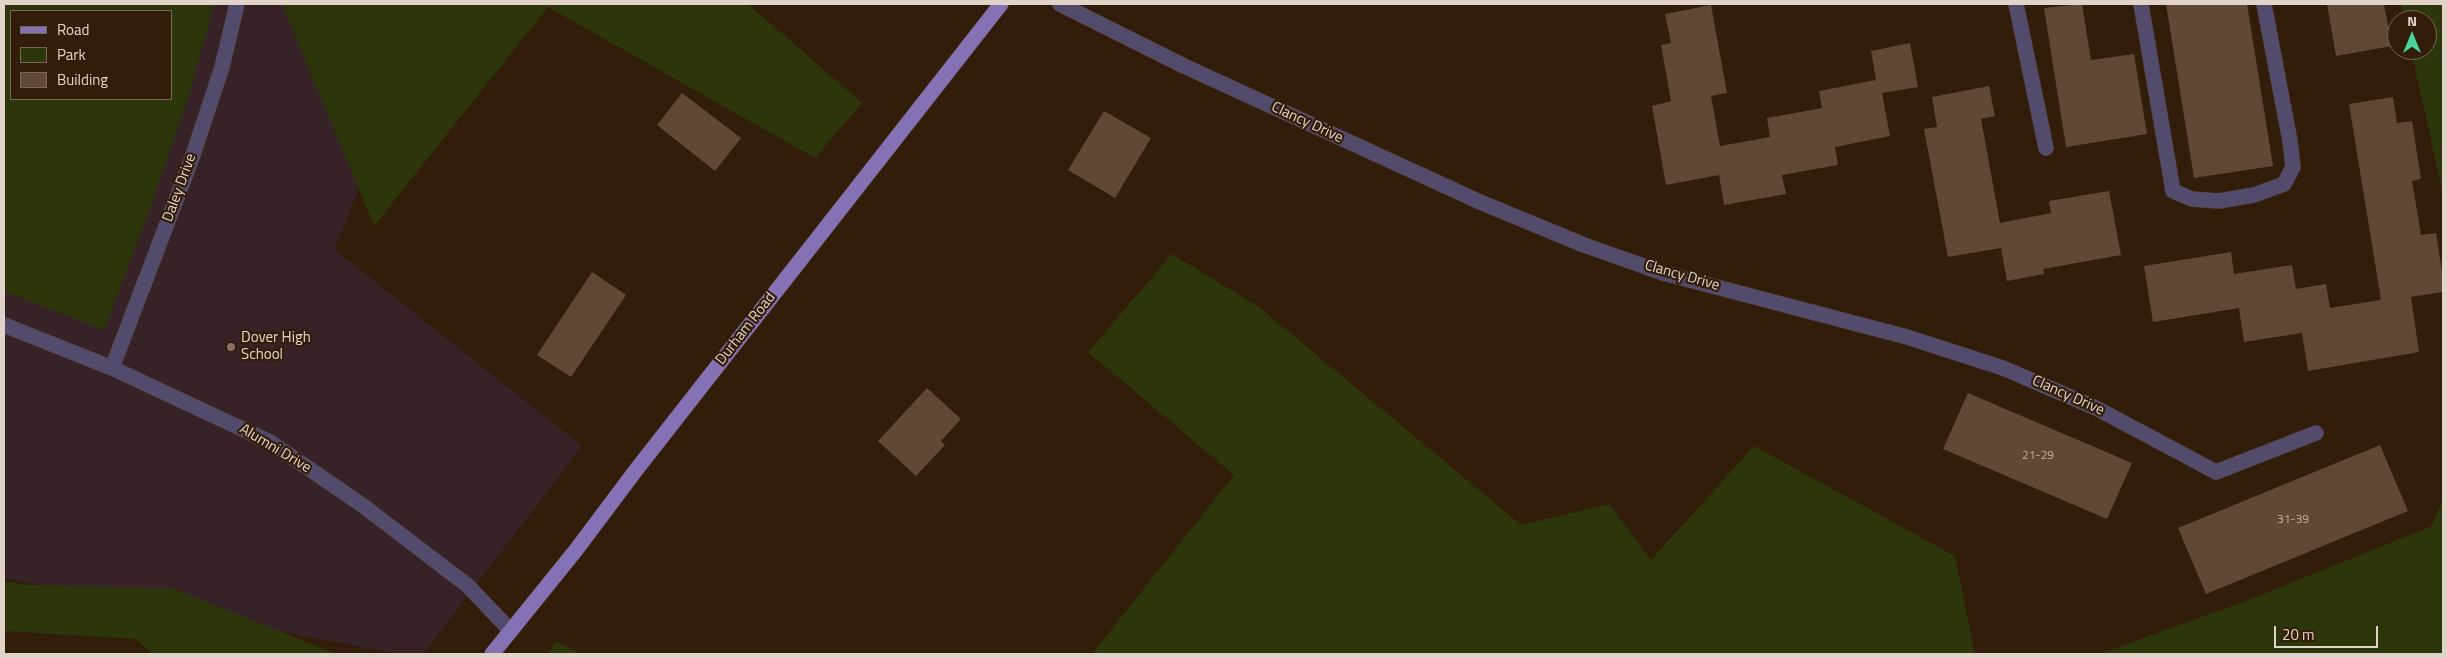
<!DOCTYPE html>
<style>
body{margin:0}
#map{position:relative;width:2447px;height:658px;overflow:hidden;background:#321d0a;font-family:"Titillium Web",sans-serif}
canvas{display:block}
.frame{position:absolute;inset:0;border:5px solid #e2d3c8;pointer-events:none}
.legend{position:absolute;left:10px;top:10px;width:162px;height:90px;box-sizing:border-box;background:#321d0a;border:1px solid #786656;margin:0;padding:6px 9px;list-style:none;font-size:15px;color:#e2d3c8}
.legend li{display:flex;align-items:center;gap:10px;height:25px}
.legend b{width:25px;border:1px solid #786656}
.north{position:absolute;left:2387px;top:10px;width:50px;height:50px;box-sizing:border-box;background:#321d0a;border:1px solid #786656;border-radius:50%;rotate:0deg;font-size:14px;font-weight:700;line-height:20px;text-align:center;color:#e2d3c8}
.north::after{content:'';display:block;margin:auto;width:18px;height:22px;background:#48d49d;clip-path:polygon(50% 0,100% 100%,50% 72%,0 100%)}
.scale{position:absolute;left:2274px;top:626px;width:104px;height:22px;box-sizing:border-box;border:2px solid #e2d3c8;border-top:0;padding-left:6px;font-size:15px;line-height:18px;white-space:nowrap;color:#e2d3c8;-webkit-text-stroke:4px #321d0a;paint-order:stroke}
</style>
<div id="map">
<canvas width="2447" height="658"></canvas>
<div class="frame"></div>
<ul class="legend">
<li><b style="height:6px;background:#8472b5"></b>Road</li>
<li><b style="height:14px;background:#2d350b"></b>Park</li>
<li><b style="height:14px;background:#604835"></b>Building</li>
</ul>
<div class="north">N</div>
<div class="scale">20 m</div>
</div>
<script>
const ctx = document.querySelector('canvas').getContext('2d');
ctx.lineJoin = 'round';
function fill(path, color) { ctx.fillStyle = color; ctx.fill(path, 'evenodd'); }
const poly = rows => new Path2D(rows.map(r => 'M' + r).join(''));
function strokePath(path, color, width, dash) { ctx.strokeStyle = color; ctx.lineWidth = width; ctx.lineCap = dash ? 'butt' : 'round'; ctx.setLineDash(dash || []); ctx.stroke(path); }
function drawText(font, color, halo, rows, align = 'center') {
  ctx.font = font + ' "Titillium Web",sans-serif'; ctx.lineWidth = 4.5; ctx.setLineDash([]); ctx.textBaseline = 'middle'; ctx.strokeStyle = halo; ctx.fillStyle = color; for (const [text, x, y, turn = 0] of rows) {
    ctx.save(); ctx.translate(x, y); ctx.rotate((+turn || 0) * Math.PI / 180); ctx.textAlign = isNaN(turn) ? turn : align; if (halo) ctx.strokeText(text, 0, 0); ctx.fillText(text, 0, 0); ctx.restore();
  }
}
const education = poly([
 [4,4,436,4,334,249,582,446,423,654,398,654,4,578],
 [11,11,171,11,171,99,11,99]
]);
const green = poly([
 [4,4,214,4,191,89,153,200,104,330,4,291],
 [11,11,171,11,171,99,11,99],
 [284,4,748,4,862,103,815,158,548,7,374,226,284,9],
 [2401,4,2443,4,2443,194,2411,50,2427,50,2427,20,2405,20],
 [1172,254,1259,307,1521,525,1609,504,1651,560,1754,446,1955,556,1975,654,1092,654,1234,475,1088,352],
 [2443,499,2443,654,2099,654,2246,601,2432,526],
 [4,581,24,585,172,588,336,654,152,654,136,639,4,631],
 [556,641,581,654,548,654]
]);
const building = poly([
 [2082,4,2091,60,2134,54,2147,134,2066,147,2044,8],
 [2166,4,2247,4,2273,166,2194,178],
 [2327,4,2384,4,2392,46,2336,56],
 [1711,5,1727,93,1711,96,1720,146,1770,137,1767,118,1822,108,1819,91,1876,80,1871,51,1910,43,1918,87,1882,93,1890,136,1835,147,1838,165,1782,175,1786,194,1724,205,1719,175,1666,185,1652,106,1671,101,1661,45,1671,43,1665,14],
 [1989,86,1995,116,1981,119,2000,223,2051,213,2049,201,2109,191,2121,255,2043,269,2044,274,2007,281,2001,248,1948,257,1924,129,1937,127,1932,97],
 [682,93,741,138,715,171,657,125],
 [2393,97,2397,123,2412,121,2421,179,2412,181,2421,235,2436,233,2443,279,2443,292,2411,297,2419,352,2308,371,2302,333,2244,342,2239,308,2153,322,2144,266,2231,252,2234,274,2292,265,2296,289,2326,284,2330,308,2381,300,2349,104],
 [1104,111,1151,138,1115,198,1068,170],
 [592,272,626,295,571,377,537,355],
 [927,388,961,419,941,441,945,445,916,476,878,441],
 [1968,393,2132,463,2107,519,1943,449],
 [2380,445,2408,511,2206,594,2178,528]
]);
const minor = poly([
 [1060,4,1184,66,1480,202,1584,245,1663,273,1907,337,2003,368,2096,408,2216,472,2316,433],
 [2016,4,2046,148],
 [2141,4,2173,191,2192,199,2219,201,2254,195,2284,184,2293,167,2290,141,2264,4],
 [4,325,112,368,270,442,362,505,467,585,511,631],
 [112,368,192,158,222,67,237,4]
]);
const major = poly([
 [492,654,576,550,636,470,1001,4]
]);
const markers = [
 [231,347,5,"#8d6e63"]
];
const numberNames = [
 ["21-29",2038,456],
 ["31-39",2293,520]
];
const streetNames = [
 ["Clancy Drive",1307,123,25],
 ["Daley Drive",180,188,-70],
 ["Clancy Drive",1682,276,16],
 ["Durham Road",746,329,-52],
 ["Clancy Drive",2068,396,24],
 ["Alumni Drive",275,449,31]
];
const poiNames = [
 ["Dover High",241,338],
 ["School",241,355]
];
fill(education, '#372327');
fill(green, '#2d350b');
fill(building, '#604835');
strokePath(minor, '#4e3a28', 16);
strokePath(major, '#4e3a28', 16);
strokePath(minor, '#534b6c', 15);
strokePath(major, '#8472b5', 15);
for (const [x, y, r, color] of markers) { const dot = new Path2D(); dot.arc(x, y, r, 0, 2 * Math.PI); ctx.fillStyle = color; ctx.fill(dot); strokePath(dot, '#321d0a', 2); }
drawText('12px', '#c2b0a3', null, numberNames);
drawText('15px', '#e2d3c8', '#321d0a', streetNames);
drawText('15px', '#e2d3c8', '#321d0a', poiNames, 'left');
</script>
